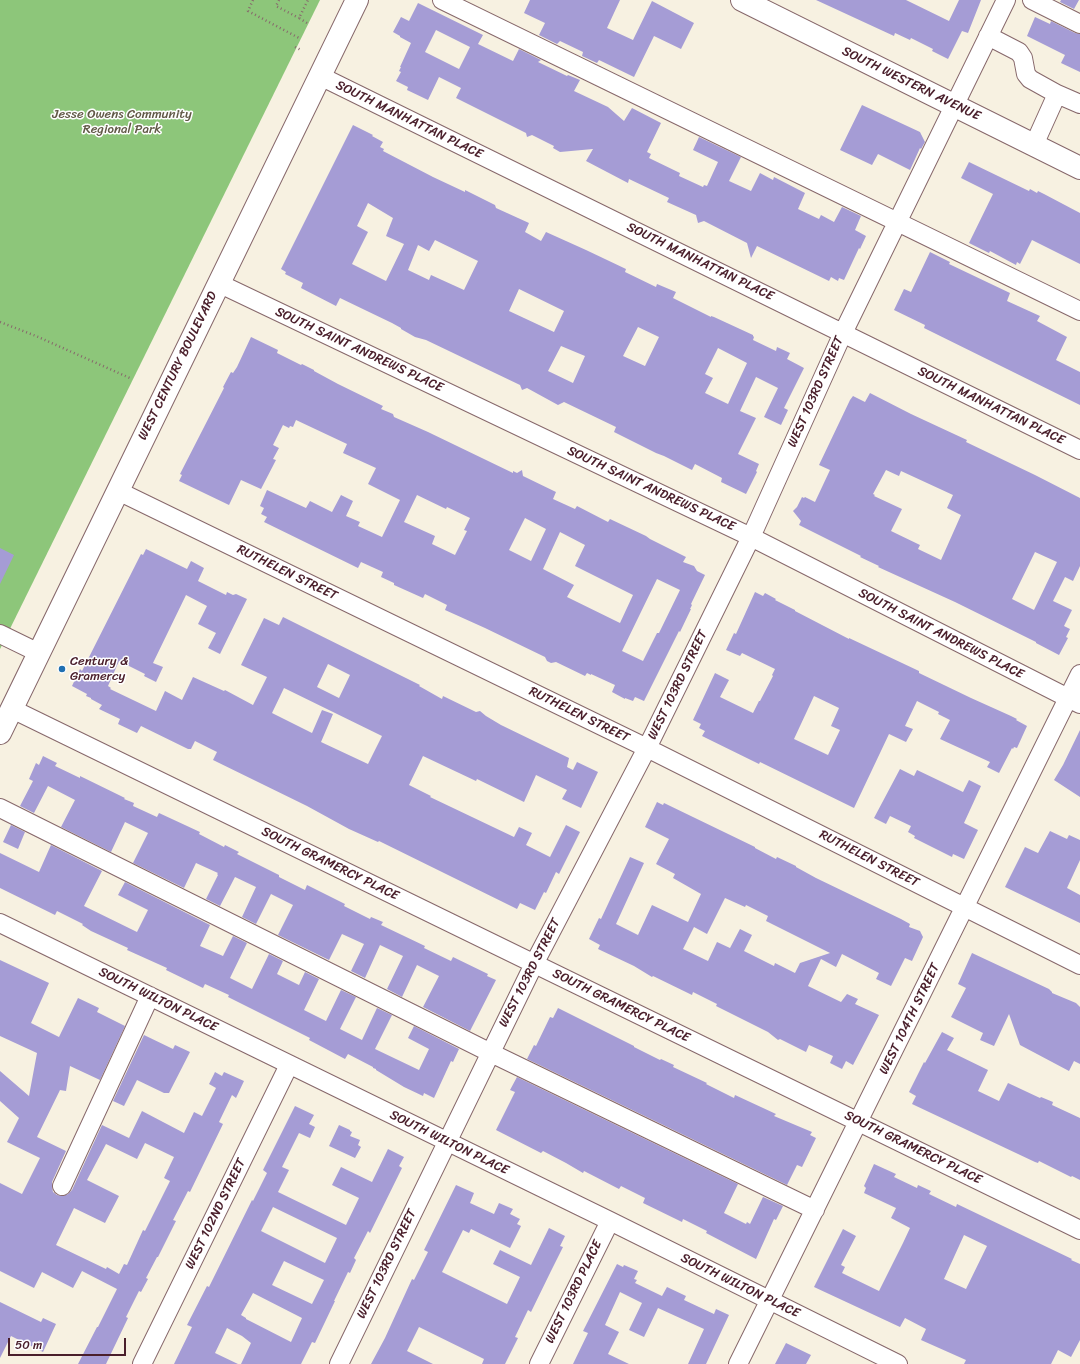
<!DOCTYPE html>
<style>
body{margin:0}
#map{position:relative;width:1080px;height:1364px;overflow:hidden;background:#f7f1e1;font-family:Sriracha,sans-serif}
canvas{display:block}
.scale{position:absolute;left:8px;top:1338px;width:118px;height:18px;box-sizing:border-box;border:2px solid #4a1f2b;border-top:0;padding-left:5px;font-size:12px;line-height:14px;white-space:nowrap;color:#4a1f2b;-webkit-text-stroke:3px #fff;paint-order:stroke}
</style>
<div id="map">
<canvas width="1080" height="1364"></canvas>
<div class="scale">50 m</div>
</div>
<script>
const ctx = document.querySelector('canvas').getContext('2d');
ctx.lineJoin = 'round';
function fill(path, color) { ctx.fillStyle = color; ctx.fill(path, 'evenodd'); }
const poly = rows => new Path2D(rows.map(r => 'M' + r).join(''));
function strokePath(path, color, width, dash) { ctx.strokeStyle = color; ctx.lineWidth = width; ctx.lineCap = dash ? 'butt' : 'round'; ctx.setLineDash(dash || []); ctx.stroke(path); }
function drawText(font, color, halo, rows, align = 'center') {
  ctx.font = font + ' Sriracha,sans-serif'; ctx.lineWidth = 3; ctx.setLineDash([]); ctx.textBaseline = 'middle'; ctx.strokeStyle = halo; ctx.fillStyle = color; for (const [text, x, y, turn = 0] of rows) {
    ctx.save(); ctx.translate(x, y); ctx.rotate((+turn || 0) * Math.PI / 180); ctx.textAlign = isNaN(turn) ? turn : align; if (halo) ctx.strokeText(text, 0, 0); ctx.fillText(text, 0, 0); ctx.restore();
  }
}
const green = poly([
 [0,0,320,0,0,649]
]);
const building = poly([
 [530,0,620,0,607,28,633,40,652,1,694,23,681,49,654,36,634,77,599,60,597,63,582,56,583,52,560,41,557,44,539,35,545,23,524,13],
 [816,0,906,0,949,21,959,0,981,0,968,33,962,31,948,59,932,51,933,49,911,38,910,40,895,33,894,36],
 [1061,0,1079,0,1074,9,1060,2],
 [418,3,483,35,478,44,513,61,519,49,541,60,538,62,567,76,568,75,580,80,574,91,608,107,624,121,632,108,661,123,647,152,651,154,649,158,680,173,679,176,703,187,704,185,707,186,718,162,693,150,699,137,741,157,729,181,751,191,760,173,773,180,774,177,805,193,798,209,819,219,821,215,834,222,842,207,861,216,855,230,866,236,860,249,859,248,844,280,839,278,838,281,831,277,829,281,757,246,751,258,747,243,704,221,698,223,696,215,667,202,669,198,629,179,628,183,586,161,593,149,560,152,553,148,554,146,532,135,527,137,526,133,456,98,461,88,439,77,428,100,407,90,408,87,396,81,401,72,399,71,401,67,400,67,411,43,400,37,400,36,393,32,401,17,409,21],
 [436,30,470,47,459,69,425,52],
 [1035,17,1050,24,1051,21,1075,33,1080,34,1080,72,1061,63,1065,55,1027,36],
 [862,105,920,132,925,142,921,149,920,148,910,170,878,154,872,165,840,150],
 [353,125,373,135,372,136,383,142,380,147,384,149,383,151,433,177,465,192,465,190,495,205,496,208,529,223,525,232,541,241,546,232,586,250,626,269,625,272,656,287,657,284,676,292,673,298,711,317,711,316,714,317,753,335,753,336,754,337,753,340,776,351,777,347,790,353,787,359,804,368,784,408,788,410,781,425,764,417,778,388,756,377,740,411,756,418,738,454,759,464,756,471,757,472,746,494,721,482,722,478,695,464,692,470,664,456,656,453,614,432,616,427,564,402,558,405,527,388,522,390,520,385,426,340,415,337,401,329,401,328,392,323,367,311,340,298,336,306,301,288,303,283,285,274,286,272,281,269],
 [368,203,393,218,386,236,404,244,386,281,352,264,368,232,357,226],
 [435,240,478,261,464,290,431,275,429,280,408,270,418,245,429,251],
 [519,289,564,311,554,332,509,311],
 [638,327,659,337,645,366,623,356],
 [561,346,585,356,573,383,548,371],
 [718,348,747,363,728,404,705,393,713,378,705,374],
 [969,162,1029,191,1030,189,1037,193,1038,191,1044,194,1080,213,1080,264,1032,240,1020,264,1017,262,1016,265,990,251,989,253,969,243,993,194,961,178],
 [930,252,950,262,949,264,1010,293,1007,301,1040,316,1037,321,1067,337,1056,360,1080,372,1080,405,926,329,924,328,925,325,894,310,904,289,911,292],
 [251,337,278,350,277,353,301,365,302,364,314,370,314,371,338,384,383,406,381,409,393,414,394,417,428,432,513,473,513,471,517,473,522,470,523,476,556,492,553,499,575,509,577,506,608,522,610,519,646,536,650,539,686,557,683,562,694,566,697,571,705,575,691,604,692,605,690,609,691,609,680,632,679,631,644,701,635,697,633,701,625,698,625,699,612,692,615,685,591,674,591,675,587,673,585,676,556,662,551,663,547,661,545,657,485,628,445,610,447,605,425,594,423,598,394,585,394,583,381,577,383,572,361,562,358,568,264,522,267,517,261,514,264,508,260,506,267,490,306,508,310,501,332,512,341,495,353,501,346,516,360,522,358,526,382,537,400,500,368,484,376,468,343,453,347,444,296,420,293,427,290,426,289,428,283,425,273,445,279,448,273,459,276,460,261,489,241,480,229,505,179,481,182,475,180,474,224,388,223,387,231,372,233,373,237,367],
 [417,495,446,509,447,507,470,518,464,530,467,531,455,555,432,544,435,536,404,522],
 [525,518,546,529,531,561,509,550],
 [560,532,585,545,575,566,633,595,620,623,567,597,574,585,543,569],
 [657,579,680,590,659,633,657,633,643,661,622,651],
 [870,393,911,414,967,440,966,442,1035,475,1080,498,1080,566,1073,581,1065,577,1053,601,1072,610,1064,626,1070,629,1066,637,1068,638,1059,655,1036,643,1036,642,955,602,878,567,879,566,860,557,861,556,799,525,801,521,793,511,797,507,802,497,804,498,805,497,815,502,830,470,819,465,850,400,853,396,865,402],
 [886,470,899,476,901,471,953,495,947,508,961,515,941,560,918,549,920,545,891,531,902,509,874,496,875,495,873,494],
 [1035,552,1057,562,1034,610,1012,599],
 [0,548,14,555,0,584],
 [146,549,187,569,191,561,204,568,198,581,226,595,227,592,233,595,236,594,247,599,220,654,208,648,216,633,198,624,207,606,186,595,153,663,163,667,156,682,144,676,145,674,119,661,108,686,111,688,110,689,156,711,165,691,182,700,193,677,224,691,225,690,253,705,267,677,241,665,264,618,279,625,283,617,420,685,419,686,442,699,443,696,476,712,480,711,486,716,501,725,569,758,567,767,573,770,577,762,598,772,581,808,562,799,567,790,536,775,524,802,477,779,476,781,423,756,409,785,431,796,430,797,514,837,519,827,532,833,526,845,550,857,566,825,580,832,559,874,556,872,546,893,544,892,535,910,520,903,517,909,513,907,379,841,378,842,349,829,307,806,213,760,217,752,195,741,191,749,188,749,141,726,137,733,118,724,120,719,99,709,102,705,91,699,91,698,86,696,87,694,72,686,80,669,82,671,141,554,143,555],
 [328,664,350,675,339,698,317,687],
 [284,688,382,736,368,764,321,742,333,714,322,710,312,733,272,713],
 [755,592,763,596,765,593,776,599,775,600,795,610,795,611,849,639,849,638,919,671,919,673,971,698,1011,716,1017,719,1016,720,1027,726,1017,748,1014,747,1013,749,1012,748,999,773,987,767,990,762,940,739,950,720,938,714,939,712,917,701,905,726,913,729,906,742,889,734,854,808,760,762,759,764,702,736,705,731,699,728,701,724,693,720,715,673,729,680,720,697,753,713,759,701,760,701,773,676,772,675,775,669,742,653,740,656,726,650,734,633,736,634],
 [814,696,839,708,831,726,840,730,828,755,794,739],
 [1080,730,1080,797,1054,780,1063,765],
 [43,756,57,763,55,766,80,778,80,776,125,798,124,799,134,803,133,806,157,817,159,813,200,832,199,834,224,847,225,845,239,852,237,854,279,875,279,877,305,890,307,885,345,904,344,906,370,919,371,917,383,922,381,925,425,946,424,948,451,961,453,957,488,974,487,976,496,980,470,1031,423,1007,439,976,417,965,402,997,387,989,403,956,380,945,365,978,351,971,364,944,342,934,329,960,278,935,293,905,271,894,256,924,242,917,256,887,235,877,220,906,206,899,218,875,217,874,218,873,196,863,184,888,133,863,148,833,125,822,111,852,61,827,75,800,48,786,34,813,20,806,33,781,29,779,36,763,39,765],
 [900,769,914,776,917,770,963,792,969,780,981,786,964,823,978,830,964,859,953,854,952,857,914,838,915,836,908,832,911,826,890,816,886,824,874,818],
 [657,802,663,805,664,803,755,847,755,848,776,859,777,857,796,866,796,867,816,878,901,919,910,924,909,927,920,931,923,937,912,961,905,958,891,986,876,979,879,973,842,954,836,967,821,959,808,986,841,1002,847,994,858,999,855,1004,879,1015,853,1065,846,1061,842,1069,830,1063,833,1056,809,1045,806,1052,780,1039,778,1040,768,1032,716,1006,717,1004,693,992,692,995,653,976,652,977,634,966,598,949,600,945,589,939,599,918,601,919,630,857,644,863,616,924,638,935,652,905,688,922,701,894,673,878,675,874,656,864,669,839,645,827],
 [725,898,745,907,746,905,768,916,766,921,830,953,800,963,795,973,775,963,774,966,744,951,752,935,740,929,730,948,717,942,708,961,683,949,694,927,707,934],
 [11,825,25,832,18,849,3,842],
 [1050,831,1067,839,1069,835,1080,840,1080,860,1067,888,1080,895,1080,923,1005,887,1025,847,1038,853],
 [51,845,102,871,84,906,137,932,148,910,118,895,125,882,210,925,200,946,223,956,233,936,247,943,230,978,252,989,269,954,283,961,277,974,299,985,305,972,319,979,304,1010,326,1021,341,990,356,997,340,1029,362,1040,377,1008,392,1015,375,1049,419,1070,429,1049,408,1038,414,1026,459,1049,453,1062,451,1061,434,1098,424,1093,423,1096,404,1087,376,1070,376,1069,373,1068,373,1067,348,1054,345,1059,309,1040,310,1038,228,997,229,995,205,984,203,988,166,970,167,968,127,950,128,948,91,931,82,925,83,924,57,911,55,915,0,888,0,853,39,872],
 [972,953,1049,989,1052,992,1052,993,1076,1003,1080,1007,1080,1064,1074,1061,1069,1071,1020,1045,1009,1014,994,1046,980,1040,983,1033,951,1017,966,988,958,984],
 [0,960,49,983,31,1023,59,1037,78,998,99,1008,97,1012,125,1026,100,1080,70,1066,66,1091,60,1090,37,1137,66,1151,52,1182,52,1187,53,1192,57,1195,63,1196,68,1194,72,1190,102,1125,129,1138,142,1111,184,1133,194,1112,202,1116,216,1088,209,1084,215,1072,222,1076,224,1072,244,1081,236,1098,232,1095,219,1122,223,1124,190,1192,188,1191,173,1220,176,1221,158,1257,157,1257,146,1278,148,1279,141,1292,139,1291,126,1317,128,1318,106,1364,78,1364,97,1327,98,1327,117,1289,82,1271,73,1288,42,1272,34,1288,0,1271,0,1183,22,1194,40,1158,7,1142,19,1118,0,1101,0,1071,29,1096,37,1053,0,1036],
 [145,1143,174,1157,164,1178,170,1181,145,1231,143,1230,127,1265,124,1264,119,1274,107,1267,106,1269,56,1245,74,1208,105,1223,119,1196,87,1180,106,1144,137,1159],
 [558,1008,634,1046,634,1047,660,1060,661,1059,674,1065,673,1067,707,1083,706,1084,734,1098,735,1095,776,1114,774,1116,812,1132,810,1135,816,1138,802,1167,797,1165,787,1185,527,1059,534,1045,536,1046,550,1017,553,1018],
 [942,1032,954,1038,947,1050,988,1070,978,1091,999,1101,1008,1083,1040,1098,1041,1097,1053,1102,1052,1105,1080,1118,1080,1180,1072,1176,1071,1177,1039,1161,1038,1163,1035,1162,912,1104,916,1096,909,1092,924,1062,925,1063],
 [144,1035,173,1049,175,1045,190,1052,169,1093,164,1093,137,1080,124,1106,113,1101],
 [517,1077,738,1184,724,1213,746,1224,747,1222,750,1224,763,1197,783,1206,776,1220,774,1219,756,1259,706,1233,707,1231,683,1219,682,1222,643,1203,645,1198,621,1186,619,1189,586,1172,584,1171,583,1173,566,1163,543,1151,541,1153,496,1130,515,1092,510,1090],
 [295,1106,314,1115,309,1124,315,1127,310,1138,299,1133,282,1167,289,1170,278,1192,346,1225,359,1198,332,1185,341,1167,372,1182,388,1149,404,1157,399,1166,402,1168,370,1233,368,1231,354,1258,356,1260,350,1273,348,1272,334,1301,335,1301,315,1343,312,1342,301,1364,241,1364,251,1343,242,1336,227,1328,215,1353,238,1364,174,1364,192,1327,187,1325,207,1286,209,1287,252,1200,253,1201,267,1173,263,1170],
 [273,1207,337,1238,325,1263,261,1231],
 [284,1261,324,1280,312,1304,272,1285],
 [253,1293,302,1318,291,1342,246,1319,246,1318,241,1315],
 [339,1125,350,1130,350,1131,352,1132,350,1136,360,1140,358,1145,361,1147,355,1158,329,1146],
 [874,1164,896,1174,894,1177,917,1188,918,1185,931,1191,929,1194,956,1207,957,1204,1072,1259,1071,1260,1080,1264,1080,1340,1071,1357,1058,1350,1051,1364,964,1364,966,1360,921,1340,926,1329,905,1318,900,1327,814,1287,843,1229,856,1236,841,1265,845,1267,842,1273,879,1291,903,1243,910,1228,891,1218,896,1208,864,1193,866,1188,864,1186],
 [964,1235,987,1246,966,1289,944,1279],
 [456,1185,474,1193,470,1203,494,1214,499,1203,513,1209,510,1214,520,1219,517,1224,521,1226,510,1248,471,1229,469,1233,463,1230,442,1272,507,1304,520,1277,493,1264,500,1250,531,1265,549,1228,565,1236,560,1246,563,1247,551,1271,531,1312,528,1310,515,1337,518,1338,505,1364,482,1364,484,1359,419,1327,407,1351,433,1364,371,1364,385,1338,412,1279,414,1280,428,1252,424,1250],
 [617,1264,623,1267,624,1265,638,1271,634,1279,637,1280,635,1283,662,1296,667,1287,686,1296,684,1300,714,1314,716,1309,729,1315,706,1364,688,1364,704,1329,658,1308,644,1337,629,1330,642,1303,620,1292,605,1325,619,1332,608,1354,629,1364,573,1364,588,1333,583,1331],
 [0,1302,41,1322,43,1318,56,1324,43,1352,11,1336,0,1358],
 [786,1343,811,1355,806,1364,775,1364]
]);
const path = poly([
 [253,0,248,11,299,38],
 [279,0,276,6,299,18],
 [307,23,299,18,308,0],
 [295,47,301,50],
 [0,322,36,336,132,379]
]);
const minor = poly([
 [442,0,1080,311],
 [1032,0,1080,24],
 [988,36,1019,52,1023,58,1026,74,1030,79,1057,94,1034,145],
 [320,76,1080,450],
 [1057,94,1080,104],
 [218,283,751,537,1080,704],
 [118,491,647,748,1080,965],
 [0,634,39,653],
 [12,709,1080,1230],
 [0,808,491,1053,815,1210],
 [0,923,610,1221,898,1364],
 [62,1186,150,996],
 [142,1364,289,1065],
 [339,1364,534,964,647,748,751,537,843,333,1006,0],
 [539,1364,610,1221],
 [738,1364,1080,674]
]);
const major = poly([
 [742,0,1080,168],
 [0,733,357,0]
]);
const markers = [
 [62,669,4,"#1f6fb2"]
];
const streetNames = [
 ["SOUTH WESTERN AVENUE",911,84,26],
 ["SOUTH MANHATTAN PLACE",409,120,26],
 ["SOUTH MANHATTAN PLACE",700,262,26],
 ["SOUTH SAINT ANDREWS PLACE",359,350,25],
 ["WEST CENTURY BOULEVARD",178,366,-64],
 ["WEST 103RD STREET",816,392,-66],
 ["SOUTH MANHATTAN PLACE",991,406,26],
 ["SOUTH SAINT ANDREWS PLACE",651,489,25],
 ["RUTHELEN STREET",287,573,26],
 ["SOUTH SAINT ANDREWS PLACE",941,634,27],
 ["WEST 103RD STREET",678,685,-64],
 ["RUTHELEN STREET",579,715,26],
 ["RUTHELEN STREET",869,859,27],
 ["SOUTH GRAMERCY PLACE",330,864,26],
 ["WEST 103RD STREET",530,973,-63],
 ["SOUTH WILTON PLACE",158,1000,26],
 ["SOUTH GRAMERCY PLACE",621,1006,26],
 ["WEST 104TH STREET",910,1019,-64],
 ["SOUTH WILTON PLACE",449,1143,26],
 ["SOUTH GRAMERCY PLACE",913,1148,26],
 ["WEST 102ND STREET",216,1214,-64],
 ["WEST 103RD STREET",387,1264,-64],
 ["SOUTH WILTON PLACE",740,1286,26],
 ["WEST 103RD PLACE",574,1292,-64]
];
const parkNames = [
 ["Jesse Owens Community",122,115],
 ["Regional Park",122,130]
];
const poiNames = [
 ["Century &",70,662],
 ["Gramercy",70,677]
];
fill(green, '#8dc67a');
fill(building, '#a59cd5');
strokePath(minor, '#87686b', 20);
strokePath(major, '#87686b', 24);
strokePath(path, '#87686b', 2.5, [1, 3]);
strokePath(minor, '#fff', 18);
strokePath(major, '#fff', 22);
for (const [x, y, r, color] of markers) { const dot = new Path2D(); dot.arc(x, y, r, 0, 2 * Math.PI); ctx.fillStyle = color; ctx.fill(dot); strokePath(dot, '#fff', 1.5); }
drawText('13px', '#4a1f2b', '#fff', streetNames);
drawText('13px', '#615947', '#fff', parkNames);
drawText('13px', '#4a1f2b', '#fff', poiNames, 'left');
</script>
